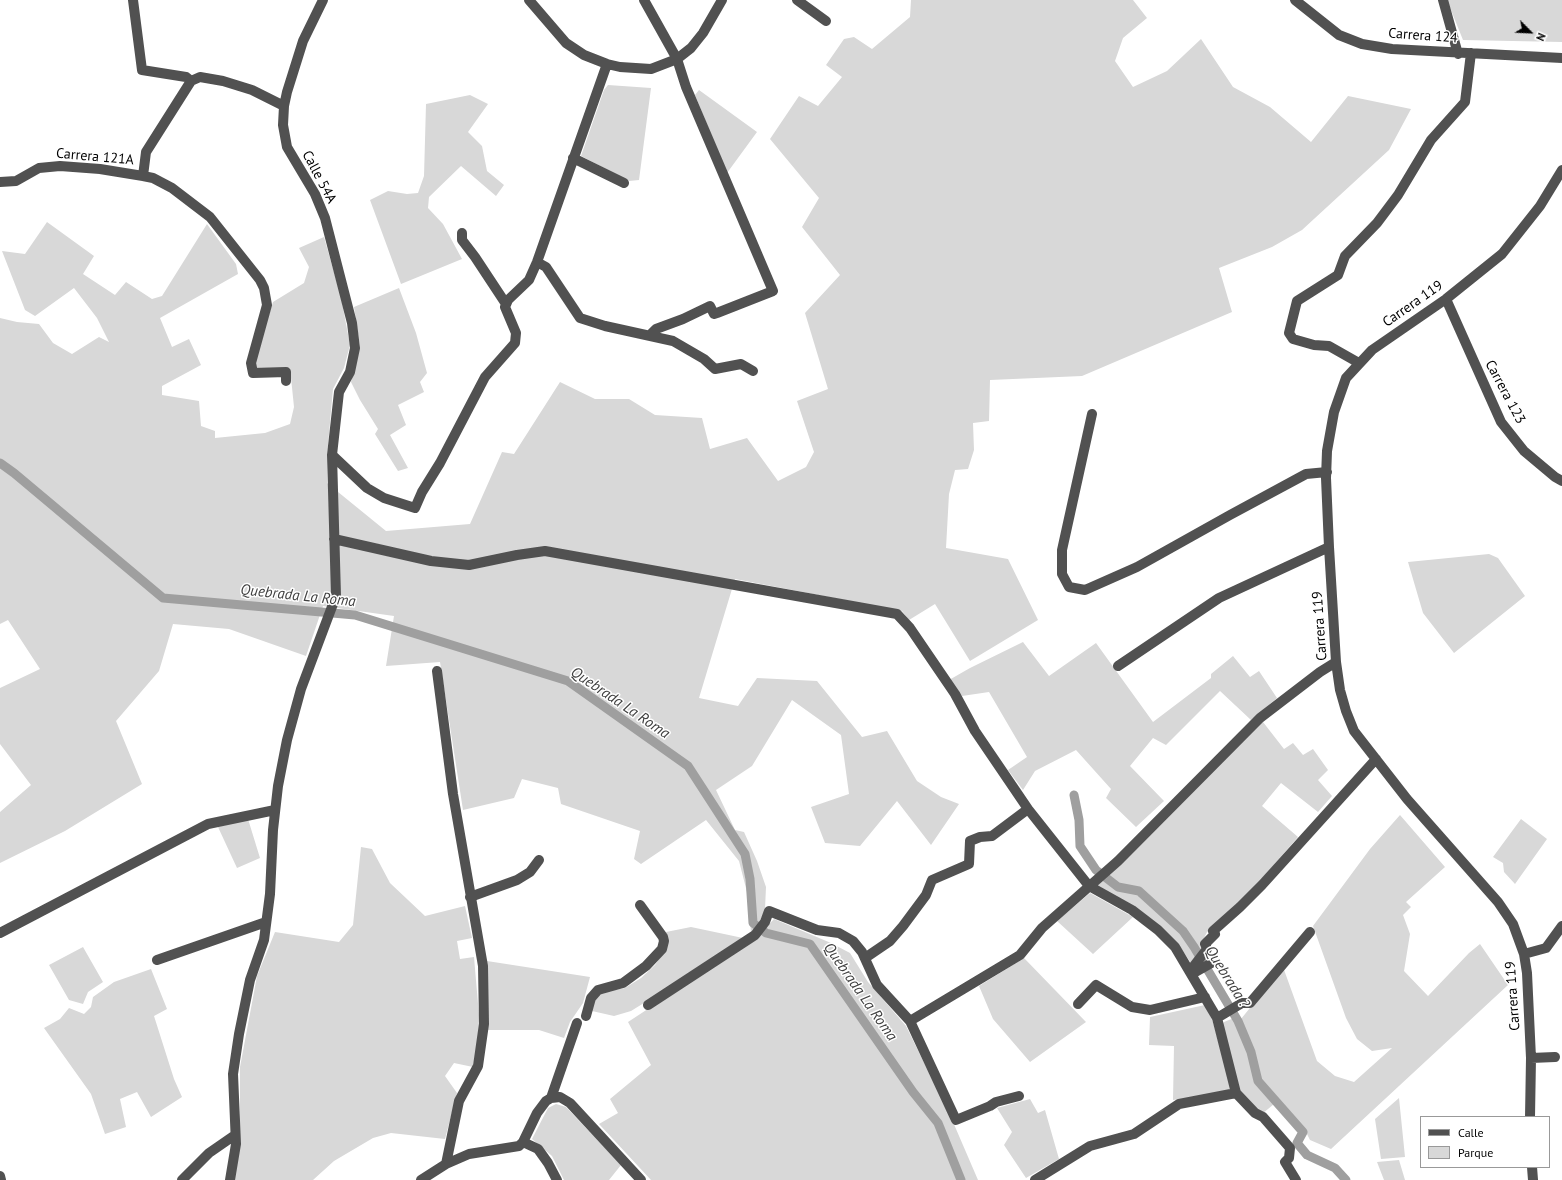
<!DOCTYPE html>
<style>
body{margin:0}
#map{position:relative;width:1562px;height:1180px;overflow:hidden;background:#fff;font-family:"PT Sans",sans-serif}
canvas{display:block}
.legend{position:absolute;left:1420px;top:1116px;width:130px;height:52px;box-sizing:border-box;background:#fff;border:1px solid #999;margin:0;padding:5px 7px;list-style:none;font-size:12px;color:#000}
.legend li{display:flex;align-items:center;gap:8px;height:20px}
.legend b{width:20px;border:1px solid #999}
.north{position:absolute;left:1510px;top:12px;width:40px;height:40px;-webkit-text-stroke:3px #fff;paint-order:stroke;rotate:114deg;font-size:11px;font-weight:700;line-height:16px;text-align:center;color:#000}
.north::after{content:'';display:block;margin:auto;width:14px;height:18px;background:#000;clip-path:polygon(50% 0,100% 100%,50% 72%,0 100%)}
</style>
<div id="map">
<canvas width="1562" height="1180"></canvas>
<ul class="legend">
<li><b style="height:5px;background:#515151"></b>Calle</li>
<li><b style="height:11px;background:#d8d8d8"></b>Parque</li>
</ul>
<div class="north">N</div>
</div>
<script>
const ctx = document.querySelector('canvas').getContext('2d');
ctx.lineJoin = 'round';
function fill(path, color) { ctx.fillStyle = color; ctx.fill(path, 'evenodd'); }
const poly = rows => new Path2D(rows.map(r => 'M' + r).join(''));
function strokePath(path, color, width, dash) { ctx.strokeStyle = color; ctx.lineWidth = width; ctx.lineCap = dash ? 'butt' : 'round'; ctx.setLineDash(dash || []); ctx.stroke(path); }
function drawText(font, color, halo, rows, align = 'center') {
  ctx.font = font + ' "PT Sans",sans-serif'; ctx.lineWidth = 3; ctx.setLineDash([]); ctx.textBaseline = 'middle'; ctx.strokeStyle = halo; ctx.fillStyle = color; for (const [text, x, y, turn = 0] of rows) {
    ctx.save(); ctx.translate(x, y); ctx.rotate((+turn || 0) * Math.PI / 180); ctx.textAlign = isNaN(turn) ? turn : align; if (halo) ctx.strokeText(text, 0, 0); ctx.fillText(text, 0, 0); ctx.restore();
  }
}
const green = poly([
 [911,0,1133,0,1147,18,1123,38,1115,61,1133,87,1167,71,1201,39,1233,87,1270,107,1311,142,1348,96,1411,109,1389,150,1302,230,1272,247,1219,268,1232,312,1082,376,990,380,989,421,973,423,974,450,968,469,955,470,949,494,946,548,1008,559,1038,620,970,661,935,604,909,620,902,611,735,579,699,698,738,706,757,678,817,681,862,737,887,731,917,781,941,797,959,804,931,845,897,801,860,846,825,843,811,807,849,794,841,735,792,700,752,766,716,790,735,830,744,832,757,861,766,887,765,909,761,919,751,933,748,896,739,861,706,820,641,864,634,859,640,831,561,804,558,788,522,779,514,798,463,810,440,662,386,666,394,616,323,606,306,656,229,629,173,624,159,671,116,721,142,784,65,831,0,863,0,812,31,785,0,744,0,688,40,669,8,620,0,624,0,318,17,322,39,324,53,343,72,354,99,337,109,342,97,318,74,288,35,316,25,310,2,251,25,254,47,222,94,256,83,274,115,295,126,282,152,299,162,296,207,224,236,264,238,274,160,318,172,347,189,339,201,365,162,386,162,395,199,401,201,426,215,431,215,438,265,433,290,424,294,407,290,368,256,369,255,359,273,302,304,283,309,267,299,248,324,237,341,297,350,345,344,368,333,389,327,456,327,483,386,531,470,524,502,452,514,454,560,382,595,399,629,399,655,415,702,418,710,449,747,438,778,481,806,467,814,452,797,401,828,389,805,313,840,275,802,227,819,198,770,139,799,96,818,106,842,77,826,65,844,39,854,37,872,49,910,17],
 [1447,0,1562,0,1562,42,1463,40],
 [608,85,651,88,639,180,629,181,581,156,604,90],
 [699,90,757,132,727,173,695,95],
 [470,95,488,104,468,132,482,146,487,171,504,185,496,196,461,166,429,197,428,208,443,224,462,259,401,284,370,200,388,191,407,194,418,193,424,176,426,104],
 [399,288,416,333,427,373,420,382,424,392,398,405,406,425,390,435,408,468,398,471,375,434,378,429,360,400,351,382,360,346,354,307],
 [1489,554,1498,558,1525,596,1454,653,1423,613,1408,562],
 [1023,642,1049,676,1096,643,1153,722,1211,678,1211,674,1233,656,1250,677,1259,671,1277,698,1251,720,1220,691,1166,745,1153,738,1130,766,1164,801,1136,827,1106,798,1111,789,1076,750,1035,771,1023,790,1008,770,1027,757,989,692,962,696,949,680,970,668],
 [1263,722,1284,749,1293,743,1303,755,1313,749,1328,770,1318,780,1332,796,1318,812,1281,783,1262,806,1298,837,1250,892,1207,932,1200,946,1202,950,1191,963,1179,945,1096,887],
 [1400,815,1445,867,1406,902,1411,907,1403,915,1410,934,1404,971,1428,996,1469,953,1480,944,1508,985,1331,1149,1310,1140,1305,1130,1261,1079,1254,1050,1241,1019,1283,967,1317,1061,1335,1076,1354,1082,1392,1048,1372,1051,1357,1039,1346,1018,1313,926,1370,849],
 [248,819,260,858,237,868,218,827],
 [1521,819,1547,839,1515,884,1504,872,1503,863,1493,857],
 [361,847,372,849,390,883,425,916,465,906,472,938,457,941,460,959,474,957,480,1027,473,1067,454,1063,445,1076,457,1093,445,1139,391,1133,373,1138,334,1161,313,1180,233,1180,240,1134,240,1067,257,976,275,932,339,942,353,925],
 [1090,893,1133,917,1093,954,1057,921],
 [774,919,831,943,850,953,868,982,906,1026,953,1122,978,1180,651,1180,599,1124,618,1113,610,1099,651,1065,628,1022,756,938],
 [691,927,743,938,681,980,631,1011,614,1016,592,1011,594,999,603,992,625,988,641,978,655,965,664,952,669,941,666,932],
 [83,947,103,982,88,992,83,1004,69,1000,49,965],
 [1024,958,1086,1022,1030,1062,993,1019,979,986],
 [487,961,590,977,583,1003,570,1022,564,1038,539,1030,488,1030],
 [151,969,167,1009,154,1016,174,1079,182,1097,151,1117,137,1092,120,1099,126,1127,105,1134,91,1094,44,1028,60,1019,69,1008,84,1014,91,1007,93,997,114,982],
 [1205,1005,1213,1022,1232,1092,1173,1100,1174,1046,1149,1045,1150,1017],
 [1234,1018,1249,1057,1255,1084,1274,1104,1262,1114,1240,1091,1223,1024,1224,1022],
 [1399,1098,1405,1157,1381,1159,1375,1119],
 [1030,1099,1038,1113,1045,1110,1059,1159,1026,1178,1004,1145,1012,1132,997,1108],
 [556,1104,566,1107,621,1165,609,1180,564,1180,552,1156,532,1139,548,1108],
 [1399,1160,1405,1180,1384,1180,1377,1162]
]);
const stream = poly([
 [0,463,14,473,163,598,355,615,568,681,688,766,745,854,750,879,753,923,766,933,810,944,913,1092,938,1123,961,1180],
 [1074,795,1079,820,1080,846,1096,870,1118,887,1139,891,1183,931,1194,947,1238,1021,1251,1052,1258,1081,1303,1132,1297,1143,1307,1155,1335,1168,1346,1180]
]);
const minor = poly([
 [133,0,142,70,186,77,191,81],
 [529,0,566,43,584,55,607,64,620,67,651,69,677,59,691,48,703,33,722,0],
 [644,0,677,59,686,87,773,291,717,313,714,314,710,306,683,319,656,329,650,335],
 [797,0,826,21],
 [1295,0,1339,35,1362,44,1392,49,1562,58],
 [1443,0,1458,54],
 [573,158,624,183],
 [143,176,146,152,191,81,200,77,223,81,252,90,284,106],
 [0,182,16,181,39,168,60,166,100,169,143,176,153,178,172,188,210,217,260,280,264,288,267,305,251,363,253,373,286,372,286,381],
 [462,233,462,240,475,257,506,304],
 [537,262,546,267,580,318,605,326,673,341,704,359,715,369,741,364,753,371],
 [1446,299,1501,422,1524,451,1555,477,1562,481],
 [1359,363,1329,346,1314,345,1293,339,1289,333,1297,301,1338,275,1345,256,1377,223,1398,195,1431,140,1465,102,1471,53],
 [1092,414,1062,550,1062,574,1069,587,1085,590,1137,567,1230,515,1306,474,1327,472],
 [332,455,367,488,384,498,415,508,422,492,440,463,485,377,515,343,516,333,505,307,508,300,529,280,537,262,607,64],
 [334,539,431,561,469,565,517,555,545,551,897,614,910,628,955,694,975,731,1028,809,1089,886,1132,910,1158,930,1175,947,1217,1018,1236,1093,1255,1113,1263,1117,1290,1148,1289,1158,1285,1162,1296,1180],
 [1118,666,1219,598,1329,547],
 [437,671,453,794,483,966,484,1024,478,1066,459,1101,446,1164],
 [470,897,517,880,530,872,539,860],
 [0,933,208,824,275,810],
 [1524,954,1546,948,1562,926],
 [865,958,890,941,903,926,926,895,932,880,969,864,970,841,980,837,992,836,1028,809],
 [157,960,266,922],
 [1190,971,1207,949,1205,944,1215,934,1213,931,1240,907,1262,885,1376,759],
 [1192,974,1215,961],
 [1078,1004,1096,985,1132,1007,1150,1010,1205,997],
 [648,1005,755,935,765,922,769,911,817,930,839,933,853,941,862,952,877,985,910,1021,1020,955,1042,928,1118,861,1260,718,1320,672,1336,662],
 [586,1016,591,998,598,990,623,983,646,966,662,949,664,941,663,937,640,905],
 [1217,1018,1242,1003,1250,1003,1310,932],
 [910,1021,956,1120,990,1106,996,1102,1019,1096],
 [1531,1058,1555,1057],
 [551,1098,577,1023],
 [1530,1117,1531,1058,1527,973,1524,954,1513,924,1498,902,1407,799,1354,731,1346,711,1340,690,1336,662,1329,547,1326,478,1327,451,1334,412,1346,378,1372,350,1446,299,1502,254,1540,206,1562,170],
 [523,1142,538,1149,548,1163,557,1180],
 [1532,1167,1533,1180],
 [0,1176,1,1180],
 [182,1180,209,1153,235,1135],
 [230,1180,236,1144,233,1074,239,1034,250,980,264,940,270,894,273,830,278,786,287,740,301,689,336,596,332,455,339,392,350,372,355,348,352,323,325,218,315,194,287,147,283,125,284,106,287,92,303,41,323,0],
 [421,1180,446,1164,469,1154,519,1146,523,1142,537,1113,546,1101,551,1098,560,1097,570,1103,641,1180],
 [1035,1180,1090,1146,1134,1134,1179,1104,1236,1093]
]);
const streetNames = [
 ["Carrera 124",1423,36,4],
 ["Carrera 121A",95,157,5],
 ["Calle 54A",319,177,62],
 ["Carrera 119",1413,304,-35],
 ["Carrera 123",1505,392,62],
 ["Carrera 119",1320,626,-94],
 ["Carrera 119",1513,996,-94]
];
const waterNames = [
 ["Quebrada La Roma",298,596,6],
 ["Quebrada La Roma",620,703,34],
 ["Quebrada ?",1227,977,58],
 ["Quebrada La Roma",860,992,55]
];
fill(green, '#d8d8d8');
strokePath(stream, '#9f9f9f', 9);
strokePath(minor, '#515151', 10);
drawText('14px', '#000', '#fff', streetNames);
drawText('italic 15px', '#404040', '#fff', waterNames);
</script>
